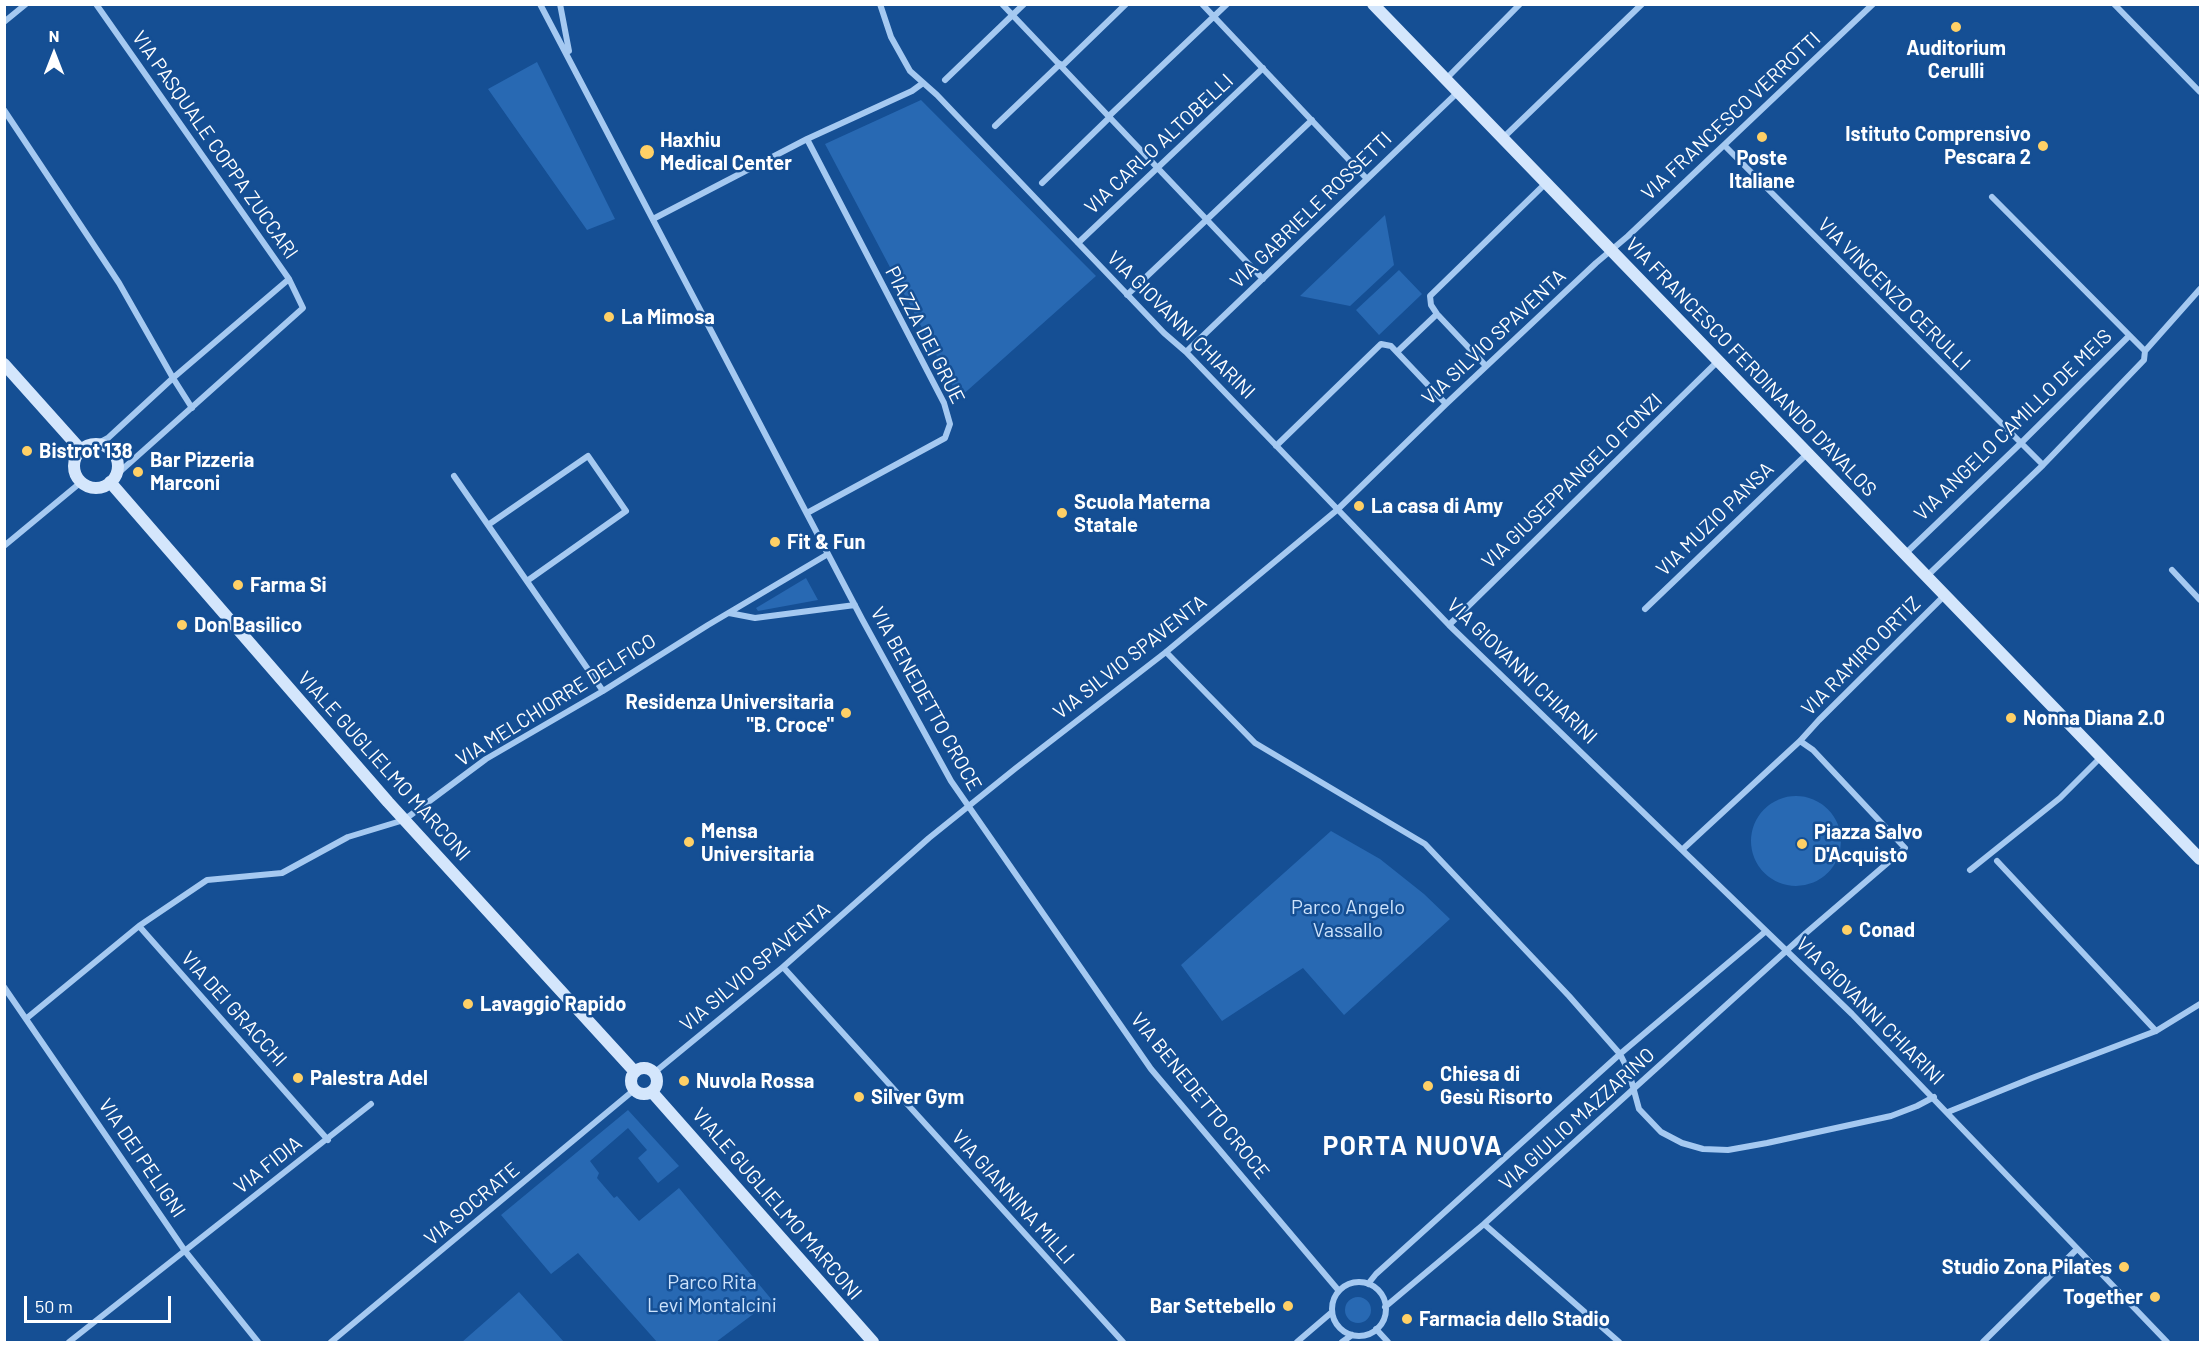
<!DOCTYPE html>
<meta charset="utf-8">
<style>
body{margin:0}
#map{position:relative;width:2205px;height:1347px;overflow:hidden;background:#154f94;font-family:Barlow,sans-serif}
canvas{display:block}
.frame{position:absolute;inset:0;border:6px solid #fff;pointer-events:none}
.north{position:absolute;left:24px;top:24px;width:60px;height:60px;-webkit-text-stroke:4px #154f94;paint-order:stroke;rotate:0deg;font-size:16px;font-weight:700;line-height:24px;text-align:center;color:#fff}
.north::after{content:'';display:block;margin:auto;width:21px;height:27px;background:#fff;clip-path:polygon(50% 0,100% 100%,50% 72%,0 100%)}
.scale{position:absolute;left:24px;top:1296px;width:147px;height:27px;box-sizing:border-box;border:3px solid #fff;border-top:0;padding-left:8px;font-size:18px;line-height:21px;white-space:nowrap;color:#fff;-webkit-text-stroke:4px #154f94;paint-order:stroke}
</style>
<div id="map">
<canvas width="2205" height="1347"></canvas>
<div class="frame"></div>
<div class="north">N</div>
<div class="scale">50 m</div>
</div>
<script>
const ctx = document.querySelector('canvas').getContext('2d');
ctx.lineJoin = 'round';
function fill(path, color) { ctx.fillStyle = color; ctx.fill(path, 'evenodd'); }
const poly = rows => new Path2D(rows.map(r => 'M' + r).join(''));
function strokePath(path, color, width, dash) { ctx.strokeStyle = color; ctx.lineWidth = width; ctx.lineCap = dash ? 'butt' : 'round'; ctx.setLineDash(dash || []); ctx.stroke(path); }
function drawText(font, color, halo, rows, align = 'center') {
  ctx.font = font + ' Barlow,sans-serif'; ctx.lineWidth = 5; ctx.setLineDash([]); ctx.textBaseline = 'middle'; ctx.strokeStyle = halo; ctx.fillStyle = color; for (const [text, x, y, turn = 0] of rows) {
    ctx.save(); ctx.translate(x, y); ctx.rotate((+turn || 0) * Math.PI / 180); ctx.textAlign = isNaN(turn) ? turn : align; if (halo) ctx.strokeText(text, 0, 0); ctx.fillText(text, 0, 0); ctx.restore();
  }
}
const green = poly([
 [537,62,615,219,587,230,488,89],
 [921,100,1096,276,959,398,825,144],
 [1385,215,1394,265,1350,306,1300,296],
 [1399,270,1422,294,1379,335,1356,310],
 [806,578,818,600,758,611,756,608],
 '1751 841a45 45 0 1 1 90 0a45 45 0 1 1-90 0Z',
 [1331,831,1380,859,1424,894,1450,919,1344,1015,1303,968,1222,1021,1181,965],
 [628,1110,679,1166,658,1183,638,1158,647,1150,628,1128,590,1161,599,1173,597,1178,614,1198,617,1196,639,1221,679,1188,772,1300,716,1342,657,1342,578,1253,551,1274,501,1215],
 [519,1292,564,1342,462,1342],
 '1345 1310a13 13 0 1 1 26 0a13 13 0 1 1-26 0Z'
]);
const street = poly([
 [96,4,289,279,303,308,115,476],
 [540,4,862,619,951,781,1151,1069,1339,1291],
 [560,4,569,51],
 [880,4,891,37,910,71,937,95,1164,333,1186,352,1449,625,1852,1014,2167,1342],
 [1002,4,1263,279],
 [1202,4,1367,179],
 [2114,4,2200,92],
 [4,22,26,4],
 [1062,66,1126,4],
 [1446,79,1520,4],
 [945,80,1024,4],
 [4,110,119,283,173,378,192,408],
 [1109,116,1227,4],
 [995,126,1060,64],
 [1503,138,1642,4],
 [807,139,944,403,950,424,945,438,807,513],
 [1724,145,2043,465],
 [1042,183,1110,117],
 [1992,197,2145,351],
 [653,219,807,139,912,91,923,83],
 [1078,243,1263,68],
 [1127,295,1312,120],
 [1186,352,1458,92],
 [1397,352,1437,314],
 [1486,366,1437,314,1431,305,1430,296,1546,183],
 [97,444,108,438,173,378,289,279],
 [1276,446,1381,344,1391,346,1446,404],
 [454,476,603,691],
 [488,525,588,456,626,511,527,581],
 [4,546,80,483,83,483],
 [1905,554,2020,444,2129,336],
 [2172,570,2200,600],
 [1927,576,2043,465,2144,360,2145,351,2200,289],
 [1645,609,1808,453],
 [729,613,755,618,855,605],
 [1449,625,1718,361],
 [1166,652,1255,743,1425,844,1569,996,1620,1054,1629,1072,1639,1109,1661,1132,1682,1143,1703,1149,1728,1150,1767,1143,1891,1116,1917,1106,1934,1097],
 [1683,849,1800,741,1819,720,1945,595],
 [1997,861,2156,1031],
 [1970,870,2060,798,2101,757],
 [139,926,328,1140],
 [783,967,1123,1342],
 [4,987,185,1251,258,1342],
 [27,1018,139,926,207,880,282,873,348,837,404,820,486,759,603,691,708,625,828,554],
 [655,1072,783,967,929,838,1016,768,1166,652,1337,510,1446,404,1596,263,1628,236,1873,4],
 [1948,1112,2032,1078,2156,1031,2200,1004],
 [1484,1224,1619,1342],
 '1332 1309a27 27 0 1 1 54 0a27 27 0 1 1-54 0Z',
 [1368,1284,1376,1274,1620,1054,1766,931],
 [1385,1307,1484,1224,1806,933,1905,848,1813,750,1800,741],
 [1376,1329,1388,1342],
 [69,1342,371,1104],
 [331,1342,634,1090],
 [1297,1342,1332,1312],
 [1342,1342,1352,1335],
 [1983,1342,2077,1249]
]);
const secondary = poly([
 [1373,4,2200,859],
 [4,364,81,450],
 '74 466a22 22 0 1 1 44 0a22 22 0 1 1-44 0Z',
 [110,482,388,802,635,1072],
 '631 1081a13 13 0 1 1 26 0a13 13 0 1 1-26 0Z',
 [652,1092,873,1342]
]);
const markers = [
 [1956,27,6,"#ffd066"],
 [1762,137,6,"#ffd066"],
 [2043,146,6,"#ffd066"],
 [647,152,8,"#ffd066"],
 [609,317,6,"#ffd066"],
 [27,451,6,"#ffd066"],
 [138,472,6,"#ffd066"],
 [1359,506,6,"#ffd066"],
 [1062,513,6,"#ffd066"],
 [775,542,6,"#ffd066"],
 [238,585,6,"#ffd066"],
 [182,625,6,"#ffd066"],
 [846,713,6,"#ffd066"],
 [2011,718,6,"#ffd066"],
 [689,842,6,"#ffd066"],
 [1802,844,6,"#ffd066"],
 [1847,930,6,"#ffd066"],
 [468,1004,6,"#ffd066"],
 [298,1078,6,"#ffd066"],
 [684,1081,6,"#ffd066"],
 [1428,1086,6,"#ffd066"],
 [859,1097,6,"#ffd066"],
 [2124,1267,6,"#ffd066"],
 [2155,1297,6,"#ffd066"],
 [1288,1306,6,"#ffd066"],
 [1407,1319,6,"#ffd066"]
];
const poiNames = [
 ["Auditorium",1956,48,"center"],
 ["Cerulli",1956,71,"center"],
 ["Istituto Comprensivo",2031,134,"right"],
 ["Pescara 2",2031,157,"right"],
 ["Haxhiu",660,140],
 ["Medical Center",660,163],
 ["Poste",1762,158,"center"],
 ["Italiane",1762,181,"center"],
 ["La Mimosa",621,317],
 ["Bistrot 138",39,451],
 ["Bar Pizzeria",150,460],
 ["Marconi",150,483],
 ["Scuola Materna",1074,502],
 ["Statale",1074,525],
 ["La casa di Amy",1371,506],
 ["Fit & Fun",787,542],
 ["Farma Si",250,585],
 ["Don Basilico",194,625],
 ["Residenza Universitaria",834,702,"right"],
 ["\"B. Croce\"",834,725,"right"],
 ["Nonna Diana 2.0",2023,718],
 ["Mensa",701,831],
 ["Universitaria",701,854],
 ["Piazza Salvo",1814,832],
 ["D'Acquisto",1814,855],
 ["Conad",1859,930],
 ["Lavaggio Rapido",480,1004],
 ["Chiesa di",1440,1074],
 ["Gesù Risorto",1440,1097],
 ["Palestra Adel",310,1078],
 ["Nuvola Rossa",696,1081],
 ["Silver Gym",871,1097],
 ["Studio Zona Pilates",2112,1267,"right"],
 ["Together",2143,1297,"right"],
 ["Bar Settebello",1276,1306,"right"],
 ["Farmacia dello Stadio",1419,1319]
];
const streetNames = [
 ["VIA FRANCESCO VERROTTI",1731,116,-43],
 ["VIA CARLO ALTOBELLI",1159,144,-43],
 ["VIA PASQUALE COPPA ZUCCARI",215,145,55],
 ["VIA GABRIELE ROSSETTI",1311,210,-44],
 ["VIA VINCENZO CERULLI",1894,294,45],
 ["VIA GIOVANNI CHIARINI",1181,325,45],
 ["PIAZZA DEI GRUE",925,335,63],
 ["VIA SILVIO SPAVENTA",1494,337,-43],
 ["VIA FRANCESCO FERDINANDO D'AVALOS",1751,367,46],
 ["VIA ANGELO CAMILLO DE MEIS",2013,425,-44],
 ["VIA GIUSEPPANGELO FONZI",1572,481,-44],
 ["VIA MUZIO PANSA",1715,519,-44],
 ["VIA RAMIRO ORTIZ",1861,656,-45],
 ["VIA SILVIO SPAVENTA",1130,657,-38],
 ["VIA GIOVANNI CHIARINI",1522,671,44],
 ["VIA BENEDETTO CROCE",926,699,61],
 ["VIA MELCHIORRE DELFICO",556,700,-32],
 ["VIALE GUGLIELMO MARCONI",384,766,48],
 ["VIA SILVIO SPAVENTA",755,967,-40],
 ["VIA DEI GRACCHI",234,1009,48],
 ["VIA GIOVANNI CHIARINI",1870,1011,45],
 ["VIA BENEDETTO CROCE",1200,1096,51],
 ["VIA GIULIO MAZZARINO",1577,1119,-42],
 ["VIA DEI PELIGNI",142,1158,56],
 ["VIA FIDIA",268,1165,-38],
 ["VIA GIANNINA MILLI",1013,1197,48],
 ["VIA SOCRATE",472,1204,-40],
 ["VIALE GUGLIELMO MARCONI",777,1204,49]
];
const parkNames = [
 ["Parco Angelo",1348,907],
 ["Vassallo",1348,930],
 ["Parco Rita",712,1282],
 ["Levi Montalcini",712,1305]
];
const districtNames = [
 ["PORTA NUOVA",1413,1146]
];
fill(green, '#2869b3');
strokePath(street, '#a5c9f1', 6);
strokePath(secondary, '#d4e6fc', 12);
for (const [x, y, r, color] of markers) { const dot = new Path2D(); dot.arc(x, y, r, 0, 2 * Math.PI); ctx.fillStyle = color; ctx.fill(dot); strokePath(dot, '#154f94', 2); }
drawText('bold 20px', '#fff', '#154f94', poiNames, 'left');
drawText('20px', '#fff', '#154f94', streetNames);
drawText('20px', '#cde3fc', '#154f94', parkNames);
ctx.letterSpacing = '1.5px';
drawText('bold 26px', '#fff', '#154f94', districtNames);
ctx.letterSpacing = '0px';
</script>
